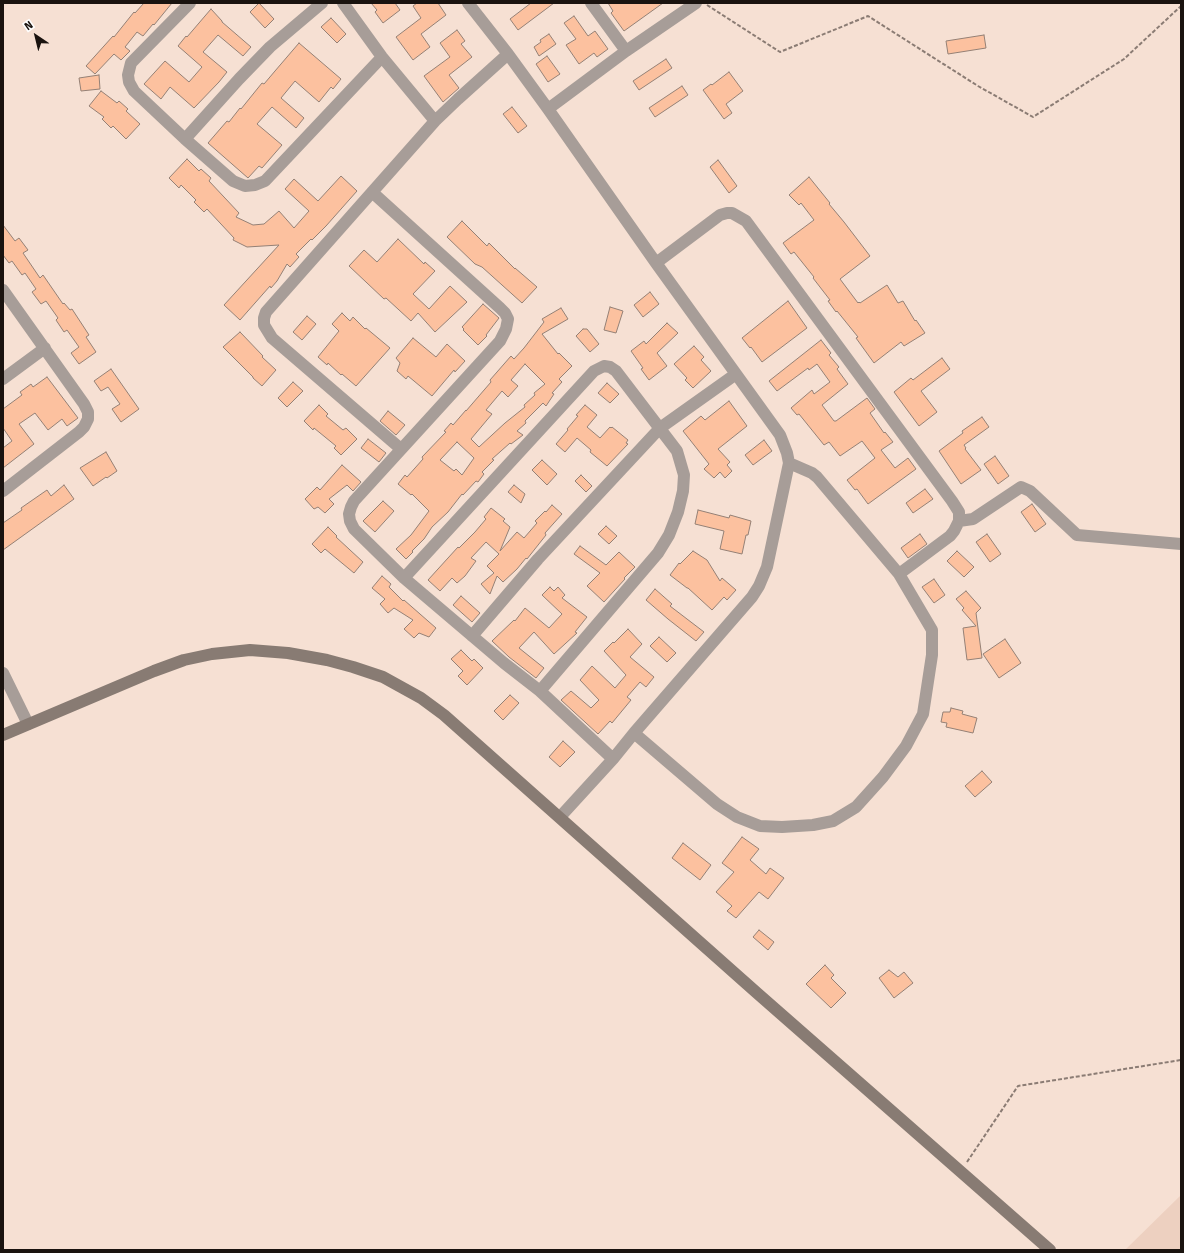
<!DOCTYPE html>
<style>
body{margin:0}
#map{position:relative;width:1184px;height:1253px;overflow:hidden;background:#f6e0d3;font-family:"Fira Sans",sans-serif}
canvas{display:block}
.frame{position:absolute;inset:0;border:4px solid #1a130f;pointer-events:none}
.north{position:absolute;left:16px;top:16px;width:40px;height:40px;-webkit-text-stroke:3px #fff;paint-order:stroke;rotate:325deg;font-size:11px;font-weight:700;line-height:16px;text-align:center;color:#1a130f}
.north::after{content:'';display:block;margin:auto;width:14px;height:18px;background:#1a130f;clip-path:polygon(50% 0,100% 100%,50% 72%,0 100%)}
</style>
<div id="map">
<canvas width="1184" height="1253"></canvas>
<div class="frame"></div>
<div class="north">N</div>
</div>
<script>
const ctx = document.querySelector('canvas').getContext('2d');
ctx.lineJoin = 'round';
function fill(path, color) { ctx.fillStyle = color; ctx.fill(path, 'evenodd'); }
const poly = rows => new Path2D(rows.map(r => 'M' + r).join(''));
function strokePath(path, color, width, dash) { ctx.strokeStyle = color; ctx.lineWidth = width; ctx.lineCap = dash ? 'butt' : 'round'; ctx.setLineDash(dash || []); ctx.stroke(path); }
const built = poly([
 [1181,1195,1181,1250,1125,1250]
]);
const building = poly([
 [144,3,172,3,154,25,153,24,143,36,137,32,125,47,130,51,121,60,114,54,95,74,86,66,113,36,114,37,134,12,135,13,144,3],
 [259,3,274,19,265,28,250,12,259,3],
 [371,3,395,3,400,10,383,23,375,12,377,10,371,3],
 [417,3,438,3,446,15,421,34,430,47,413,60,396,37,421,18,413,6,417,3],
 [531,3,554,3,518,30,510,19,531,3],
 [608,3,663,3,624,31,611,13,613,11,608,3],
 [211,9,222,21,222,22,251,47,243,56,218,35,203,52,227,72,219,82,194,108,170,87,161,99,144,84,165,61,189,82,202,67,178,46,186,36,187,37,211,9],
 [574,16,588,36,595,31,608,49,597,57,594,53,579,64,566,45,576,39,564,23,574,16],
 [331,18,346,34,337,43,321,27,331,18],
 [457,30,465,41,461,44,472,57,449,75,459,88,443,102,424,76,450,57,440,43,457,30],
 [549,34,556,44,539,56,534,47,541,42,540,40,549,34],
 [984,35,986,48,948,54,946,41,984,35],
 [299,43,341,79,333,89,331,87,319,102,295,81,281,98,304,118,296,128,272,107,257,124,282,145,262,168,259,166,248,178,208,143,227,121,229,122,240,108,241,109,262,83,264,84,275,71,299,43],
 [547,56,560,74,548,82,536,64,547,56],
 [666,59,672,68,639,90,633,81,666,59],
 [729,72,743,91,726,104,732,113,724,119,703,90,711,84,712,85,729,72],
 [99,75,100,89,81,91,79,78,99,75],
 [682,86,688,95,655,117,649,108,682,86],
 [101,91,117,103,119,101,128,109,126,111,140,124,126,139,113,126,111,128,102,119,104,117,89,106,101,91],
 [512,107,527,126,518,133,503,114,512,107],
 [187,159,199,171,201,169,211,178,209,181,239,213,236,217,253,225,264,224,279,211,294,228,309,211,285,189,294,179,318,201,341,176,357,191,326,226,312,240,311,239,296,254,299,257,290,267,287,264,277,281,271,288,270,286,240,320,224,305,279,245,247,247,233,240,234,238,207,209,204,212,194,202,196,200,181,185,179,188,169,178,187,159],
 [718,160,737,186,729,193,710,167,718,160],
 [809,177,830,203,829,204,844,222,870,256,840,279,858,303,859,302,860,303,887,285,898,303,903,301,915,321,916,320,925,333,904,346,901,342,874,363,856,338,858,337,837,311,836,312,828,301,830,300,813,278,814,277,794,252,791,254,783,243,814,220,801,203,799,205,789,195,809,177],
 [462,221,487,246,489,243,515,269,515,268,537,287,522,303,482,267,475,264,447,237,462,221],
 [3,225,15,241,19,238,28,250,23,253,40,278,43,275,63,304,64,303,70,310,72,309,89,335,86,337,96,352,79,364,71,353,79,347,67,330,64,332,56,320,58,318,46,301,41,304,32,292,36,289,25,273,22,275,12,261,9,263,3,255,3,225],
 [398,239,424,264,425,262,435,271,413,294,429,309,450,286,467,302,435,332,418,313,411,321,386,298,384,299,349,266,364,250,377,262,398,239],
 [650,292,659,304,643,317,634,305,650,292],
 [788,301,807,328,762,362,751,347,750,348,742,338,788,301],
 [483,304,499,318,486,335,487,336,478,345,463,330,464,329,462,327,483,304],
 [610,307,623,311,616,333,604,330,610,307],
 [561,308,568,319,542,334,558,354,559,353,572,366,559,379,562,382,552,393,554,394,546,406,543,403,525,421,526,423,517,431,523,435,511,444,510,443,492,459,494,460,482,472,484,474,478,482,476,481,463,495,462,494,448,512,432,527,424,539,412,551,413,552,406,559,396,549,411,535,429,511,412,494,411,495,398,484,405,475,407,477,423,459,422,457,446,432,444,431,451,423,453,425,466,410,466,411,491,382,490,380,511,356,514,359,524,348,544,322,542,319,561,308],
 [525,364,545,384,534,393,535,395,524,405,525,407,505,423,479,447,471,439,492,414,486,410,502,391,508,397,518,386,511,380,525,364],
 [457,442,474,458,462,475,456,469,454,471,440,460,457,442],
 [342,313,350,321,353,317,365,329,366,328,390,348,356,386,342,374,341,375,328,363,327,365,318,357,339,331,332,324,342,313],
 [307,316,316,324,302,340,293,332,307,316],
 [667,323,678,333,657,353,667,366,649,380,641,369,643,368,631,351,644,341,646,344,667,323],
 [583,329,587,329,599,344,590,352,576,336,583,329],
 [240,332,263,356,262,357,276,370,262,386,253,378,253,377,223,347,240,332],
 [413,338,436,357,447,344,465,361,455,372,454,370,432,396,408,376,406,379,397,371,400,363,396,358,413,338],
 [821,340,831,353,829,355,839,367,837,369,848,384,822,405,834,421,836,421,867,398,875,409,870,413,884,433,885,432,893,442,881,450,895,468,908,458,916,469,868,504,857,489,855,490,847,480,875,458,862,441,840,456,829,442,824,445,799,414,797,415,791,408,812,390,814,394,830,382,817,364,809,370,808,368,777,391,769,381,821,340],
 [694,346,704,357,701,360,711,371,693,388,685,380,687,378,674,364,694,346],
 [942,358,950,369,921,391,937,412,919,426,894,392,911,378,913,380,942,358],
 [111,369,139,409,121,422,112,409,120,404,108,387,101,391,94,381,111,369],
 [47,377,78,418,67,426,62,419,48,430,35,413,19,424,34,444,3,468,3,448,12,441,3,428,3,409,22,395,20,392,31,384,33,387,47,377],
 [293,382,303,391,287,407,278,398,293,382],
 [607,383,619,394,610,403,598,393,607,383],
 [729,401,747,426,718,449,730,462,727,465,732,471,725,478,720,472,714,478,704,469,709,464,683,431,701,416,705,420,729,401],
 [319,405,328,414,326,416,343,430,346,428,357,439,341,455,334,448,336,446,314,428,313,430,304,421,319,405],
 [585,405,597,415,587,427,600,438,610,427,611,428,612,427,628,440,626,443,628,444,607,466,590,452,591,450,577,438,565,452,556,444,568,430,567,429,578,416,576,415,585,405],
 [388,411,405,425,396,435,380,421,388,411],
 [982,417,989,427,964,445,966,448,965,449,981,470,961,484,939,451,963,433,962,431,982,417],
 [368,439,386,453,379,462,361,448,368,439],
 [764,440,772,451,753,465,745,455,764,440],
 [106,452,117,471,107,478,106,477,93,486,80,468,106,452],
 [995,456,1009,476,998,484,984,464,995,456],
 [542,460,557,474,547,485,532,470,542,460],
 [342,465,361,482,353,491,347,485,329,499,334,504,325,513,318,507,314,509,305,499,317,487,320,490,342,465],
 [581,475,592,486,586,492,575,481,581,475],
 [64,485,74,499,3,550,3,523,22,510,21,508,47,490,51,496,64,485],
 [514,485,525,494,521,503,508,492,514,485],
 [925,489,933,499,913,513,906,503,925,489],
 [383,501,394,511,375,532,363,521,383,501],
 [1032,504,1046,524,1035,532,1021,512,1032,504],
 [552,505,562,514,545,533,546,535,527,559,526,558,517,569,503,582,497,576,490,594,481,584,494,573,487,566,499,554,486,542,471,558,476,561,465,576,457,583,452,578,440,591,428,580,458,547,459,548,475,532,486,519,484,517,491,508,505,519,503,521,510,527,500,551,517,532,524,538,537,523,535,521,545,511,546,512,552,505],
 [698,510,729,518,730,515,751,521,748,535,746,535,742,554,720,549,724,531,695,524,698,510],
 [606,526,617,536,609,544,598,534,606,526],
 [328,527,337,536,336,537,363,562,354,573,325,549,321,553,312,544,328,527],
 [920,534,927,544,908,558,901,548,920,534],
 [987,534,1001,554,990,562,976,542,987,534],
 [580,546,606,565,619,552,635,567,624,578,625,579,604,602,587,586,600,573,574,554,580,546],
 [693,551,707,560,720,581,722,578,736,590,727,600,724,597,712,610,688,588,687,588,670,575,679,563,680,564,693,551],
 [957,551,974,567,964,577,947,561,957,551],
 [382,576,391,584,389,587,403,601,404,600,436,628,429,637,419,633,414,638,404,629,413,620,394,608,388,613,380,604,385,599,372,588,382,576],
 [934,579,945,595,934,603,922,587,934,579],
 [550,587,554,591,558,587,565,595,562,598,587,617,575,632,577,633,554,654,534,632,519,648,544,668,536,678,509,657,492,641,514,620,515,621,525,608,549,628,562,614,542,595,550,587],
 [655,589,672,604,670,606,704,632,696,641,668,619,646,600,655,589],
 [966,591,981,608,976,613,982,658,967,660,963,628,976,626,962,610,964,608,956,599,966,591],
 [461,596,480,613,472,622,453,605,461,596],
 [628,629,642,644,630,657,654,677,646,687,640,682,627,697,631,700,612,723,610,721,598,734,561,700,571,691,591,708,599,700,580,680,592,666,615,688,626,675,604,651,613,642,614,643,628,629],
 [659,637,676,653,667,662,650,646,659,637],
 [1005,639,1021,663,999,678,983,654,1005,639],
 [461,650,472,661,474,659,483,668,467,685,458,676,463,671,451,659,461,650],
 [510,695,519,703,503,720,494,711,510,695],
 [951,708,963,711,962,714,977,718,973,733,946,727,947,723,941,722,943,712,950,712,951,708],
 [563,741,575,752,560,767,549,757,563,741],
 [982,771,992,782,975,797,965,786,982,771],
 [742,837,759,849,750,860,766,874,770,868,784,878,768,899,759,892,736,918,727,911,732,906,716,892,734,872,722,863,742,837],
 [683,843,711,865,700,880,672,858,683,843],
 [759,930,774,942,768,950,753,937,759,930],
 [825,965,834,975,831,978,846,993,831,1008,806,984,825,965],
 [889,970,898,977,904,972,913,983,894,998,879,978,889,970]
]);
const path = poly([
 [707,5,780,52,868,16,978,86,1033,117,1124,59,1181,6],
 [967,1162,1018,1086,1181,1060]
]);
const street = poly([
 [190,3,131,63,128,75,129,82,134,91,185,139,233,181,245,186,255,185,265,181,382,57],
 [343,3,382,57,435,121],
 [468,3,508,54,548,109,656,263,780,435,787,453,789,463,767,567,759,586,752,597,634,733,613,759,560,817],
 [591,3,626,51],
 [548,109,626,51,696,3],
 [185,139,239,79,270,47,322,3],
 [372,192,500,308,505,313,508,319,506,329,500,341,354,501,351,507,349,514,350,521,354,529,404,578,504,663,540,691,613,759],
 [656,263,720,215,727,213,732,213,746,221,952,501,959,512,959,521,954,531,950,536,899,574],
 [3,290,84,404,88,412,88,419,84,427,79,432,3,491],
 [3,379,45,348],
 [401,449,272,338,264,325,264,318,266,312,435,121,458,99,508,54],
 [959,521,973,519,1021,487,1030,491,1077,535,1181,544],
 [404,578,594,371,604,366,610,367,616,371,677,451,684,475,683,491,678,512,669,535,658,553,540,691],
 [472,636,538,559,660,428,736,374],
 [3,673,28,724],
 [634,733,717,804,737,817,760,826,782,827,813,825,833,821,856,807,883,777,906,746,923,714,932,655,932,630,899,574,817,477,812,473,789,463]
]);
const secondary = poly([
 [3,735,154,671,184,660,212,654,250,650,288,653,327,660,353,667,383,677,421,698,444,715,757,993,1050,1250]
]);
fill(built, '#edd0c0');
fill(building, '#fcc19f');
strokePath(building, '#948075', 1);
strokePath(path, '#8b7c74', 2, [4, 2]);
strokePath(street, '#a79d98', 12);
strokePath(secondary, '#887b73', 12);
</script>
